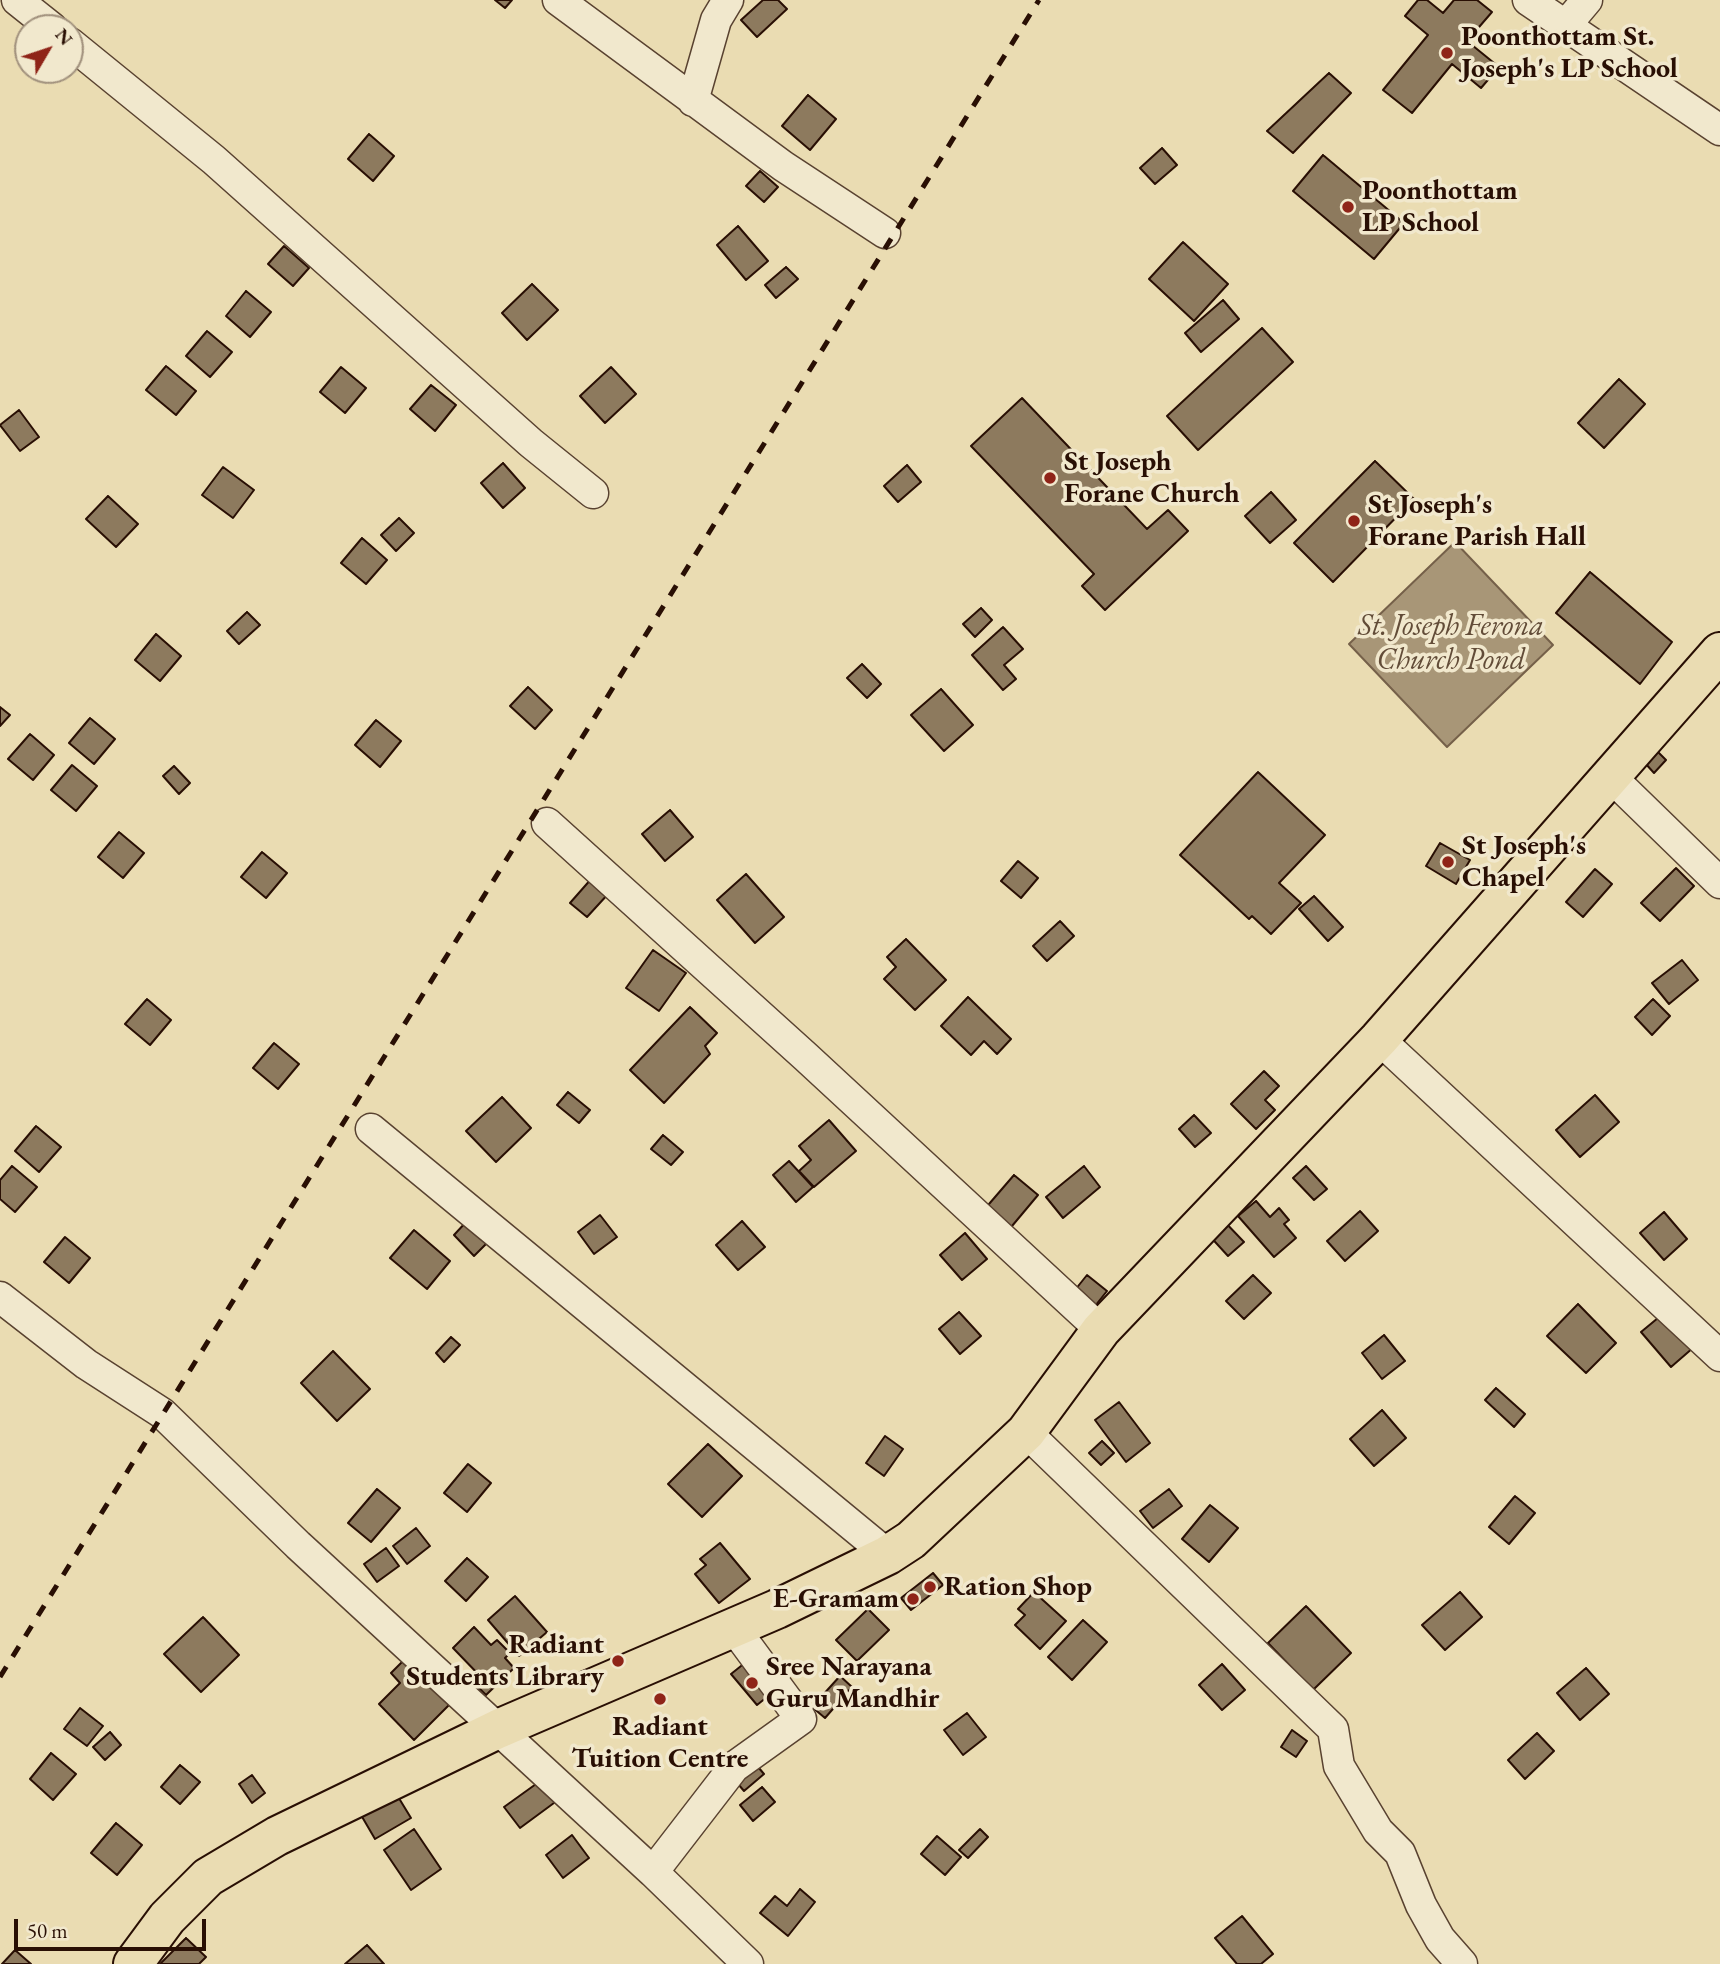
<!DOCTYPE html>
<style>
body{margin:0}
#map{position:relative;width:1720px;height:1964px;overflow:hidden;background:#eadcb2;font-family:"EB Garamond",serif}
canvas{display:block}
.north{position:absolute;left:14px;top:14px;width:70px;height:70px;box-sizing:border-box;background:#f1e8cd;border:2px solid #a1917d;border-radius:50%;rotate:51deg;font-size:19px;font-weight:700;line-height:28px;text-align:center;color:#290f04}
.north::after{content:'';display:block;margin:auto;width:24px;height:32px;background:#8f2418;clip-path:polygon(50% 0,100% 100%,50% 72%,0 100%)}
.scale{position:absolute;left:14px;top:1919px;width:192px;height:32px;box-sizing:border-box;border:4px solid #290f04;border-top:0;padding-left:9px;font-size:21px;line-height:24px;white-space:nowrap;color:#290f04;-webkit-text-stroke:5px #f1e8cd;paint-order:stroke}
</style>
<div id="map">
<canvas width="1720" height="1964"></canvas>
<div class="north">N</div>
<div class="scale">50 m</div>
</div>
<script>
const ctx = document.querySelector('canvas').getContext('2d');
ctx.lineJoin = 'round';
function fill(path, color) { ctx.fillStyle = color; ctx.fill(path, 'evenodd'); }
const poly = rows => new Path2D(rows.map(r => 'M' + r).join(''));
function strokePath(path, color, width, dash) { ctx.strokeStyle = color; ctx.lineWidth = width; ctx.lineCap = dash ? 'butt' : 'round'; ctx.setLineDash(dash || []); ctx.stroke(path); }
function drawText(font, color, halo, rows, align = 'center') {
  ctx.font = font + ' "EB Garamond",serif'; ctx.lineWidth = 7; ctx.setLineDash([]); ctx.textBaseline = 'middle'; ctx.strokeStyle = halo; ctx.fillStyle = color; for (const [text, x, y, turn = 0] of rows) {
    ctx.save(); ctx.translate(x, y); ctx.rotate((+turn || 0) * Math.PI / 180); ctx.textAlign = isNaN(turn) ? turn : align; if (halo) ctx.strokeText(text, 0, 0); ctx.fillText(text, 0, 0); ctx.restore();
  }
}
const water = poly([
 [1455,542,1553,645,1447,747,1349,644,1455,542]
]);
const building = poly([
 [495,0,512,0,505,8,495,0],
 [763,0,778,0,787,9,757,37,741,20,763,0],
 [1418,0,1427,0,1443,13,1454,0,1477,0,1492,12,1467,41,1499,67,1481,88,1452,64,1412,113,1383,90,1428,35,1405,16,1418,0],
 [1329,73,1351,93,1293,153,1267,131,1329,73],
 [808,95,836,119,810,150,782,126,808,95],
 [369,134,394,156,373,181,348,159,369,134],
 [1162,148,1177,165,1155,184,1140,168,1162,148],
 [1323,155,1404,223,1374,259,1293,191,1323,155],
 [760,171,778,187,764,202,746,186,760,171],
 [738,226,768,261,746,280,717,245,738,226],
 [1183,242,1228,284,1194,321,1149,279,1183,242],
 [284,246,309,268,293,286,268,264,284,246],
 [786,267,798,279,776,298,765,285,786,267],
 [532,284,558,310,527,340,502,313,532,284],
 [246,291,271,312,250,337,226,316,246,291],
 [1223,300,1239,319,1201,352,1185,333,1223,300],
 [1262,328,1293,362,1198,450,1167,416,1262,328],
 [207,331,232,352,210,377,186,356,207,331],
 [166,366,196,391,176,415,146,390,166,366],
 [341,367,366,388,345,413,320,392,341,367],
 [611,367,636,394,605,423,580,396,611,367],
 [1619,379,1645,404,1604,448,1578,423,1619,379],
 [431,385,456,405,435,431,410,409,431,385],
 [1022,398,1147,529,1168,510,1188,531,1105,610,1082,586,1094,574,971,446,1022,398],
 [19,410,39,437,20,451,0,425,19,410],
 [1375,461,1414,499,1333,582,1294,543,1375,461],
 [503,463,525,488,503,508,481,483,503,463],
 [907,465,921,482,898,502,884,486,907,465],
 [223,467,254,490,233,518,202,495,223,467],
 [1271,492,1296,520,1270,543,1245,516,1271,492],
 [108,496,138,524,116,547,86,519,108,496],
 [399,518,414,533,396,551,381,535,399,518],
 [362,538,387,560,366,584,341,563,362,538],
 [1590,572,1672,642,1640,684,1556,613,1590,572],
 [981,608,992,620,975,637,963,624,981,608],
 [247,612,260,625,239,644,227,631,247,612],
 [1003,627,1023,649,1004,665,1016,679,1003,690,972,655,1003,627],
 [156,634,181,656,160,681,135,660,156,634],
 [862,664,881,684,867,698,847,678,862,664],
 [528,687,552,710,535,729,510,706,528,687],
 [941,689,973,725,944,751,911,715,941,689],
 [0,707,10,715,0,726,0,707],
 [90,718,115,739,94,764,69,743,90,718],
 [376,720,401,741,380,767,355,745,376,720],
 [30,734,54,755,33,780,8,759,30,734],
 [1657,751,1666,760,1654,773,1645,763,1657,751],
 [72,765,97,786,76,811,51,790,72,765],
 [174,766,190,783,179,794,163,776,174,766],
 [1258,772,1325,835,1279,883,1301,903,1271,934,1252,916,1249,919,1180,855,1258,772],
 [670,810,693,837,665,861,642,834,670,810],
 [119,832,144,853,123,878,98,857,119,832],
 [1440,843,1470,860,1456,884,1426,866,1440,843],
 [262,852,287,873,266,898,241,877,262,852],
 [1018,861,1038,878,1021,898,1001,881,1018,861],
 [1676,868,1694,886,1660,921,1641,903,1676,868],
 [1595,869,1612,884,1583,917,1566,902,1595,869],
 [746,874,784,917,755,943,717,900,746,874],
 [592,878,609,893,587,917,570,903,592,878],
 [1314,896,1343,927,1328,941,1299,909,1314,896],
 [1060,921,1074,936,1047,961,1033,946,1060,921],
 [906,939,946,980,915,1010,884,979,896,967,887,957,906,939],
 [653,950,686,973,659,1011,626,988,653,950],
 [1682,960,1698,980,1669,1004,1652,983,1682,960],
 [968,997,1011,1039,997,1054,984,1041,971,1055,941,1026,968,997],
 [147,999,171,1020,150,1045,125,1024,147,999],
 [1653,999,1670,1016,1652,1035,1635,1017,1653,999],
 [690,1007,717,1033,705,1046,710,1054,664,1103,630,1070,690,1007],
 [274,1043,299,1064,278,1089,253,1068,274,1043],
 [1264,1071,1279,1086,1265,1100,1275,1110,1256,1129,1231,1104,1264,1071],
 [568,1092,590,1110,579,1123,557,1105,568,1092],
 [1595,1095,1619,1122,1580,1157,1556,1130,1595,1095],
 [502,1097,531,1128,496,1162,466,1131,502,1097],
 [1194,1115,1211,1133,1195,1147,1179,1129,1194,1115],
 [829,1120,856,1151,814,1187,799,1171,811,1160,799,1146,829,1120],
 [36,1126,61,1147,39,1172,15,1151,36,1126],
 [663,1135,683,1152,671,1165,651,1149,663,1135],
 [789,1161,813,1187,796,1202,773,1175,789,1161],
 [12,1166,37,1187,15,1212,0,1199,0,1180,12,1166],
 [1084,1166,1100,1187,1063,1218,1046,1197,1084,1166],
 [1306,1166,1327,1189,1314,1200,1293,1178,1306,1166],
 [1014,1175,1038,1195,1007,1232,983,1211,1014,1175],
 [1256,1201,1270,1217,1279,1208,1289,1220,1284,1224,1296,1238,1274,1257,1238,1216,1256,1201],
 [1360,1211,1378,1231,1345,1261,1327,1241,1360,1211],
 [1664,1212,1687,1239,1664,1260,1640,1233,1664,1212],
 [600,1215,617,1237,594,1254,578,1232,600,1215],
 [1221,1218,1244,1242,1228,1256,1206,1232,1221,1218],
 [467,1221,488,1242,474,1256,454,1235,467,1221],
 [742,1221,765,1247,738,1270,716,1245,742,1221],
 [414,1230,450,1261,427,1289,390,1258,414,1230],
 [965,1233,987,1259,962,1280,940,1255,965,1233],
 [65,1237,90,1258,69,1283,44,1262,65,1237],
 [1087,1275,1107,1291,1095,1306,1075,1290,1087,1275],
 [1253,1275,1271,1293,1244,1319,1226,1301,1253,1275],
 [1578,1304,1616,1343,1586,1373,1547,1336,1578,1304],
 [959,1312,981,1336,960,1354,939,1329,959,1312],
 [1664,1313,1694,1347,1671,1367,1641,1332,1664,1313],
 [1384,1335,1405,1361,1382,1379,1362,1353,1384,1335],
 [451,1337,460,1345,444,1362,436,1353,451,1337],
 [333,1351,370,1389,337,1421,301,1383,333,1351],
 [1496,1388,1525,1414,1514,1427,1485,1400,1496,1388],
 [1119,1402,1150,1443,1126,1462,1095,1420,1119,1402],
 [1382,1410,1406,1438,1374,1466,1350,1439,1382,1410],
 [885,1436,903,1449,884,1476,866,1463,885,1436],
 [1102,1441,1114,1453,1101,1465,1089,1453,1102,1441],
 [708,1444,742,1476,702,1517,668,1484,708,1444],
 [468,1464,491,1483,467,1512,444,1493,468,1464],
 [377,1489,400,1508,371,1542,348,1523,377,1489],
 [1169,1489,1182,1506,1153,1528,1140,1511,1169,1489],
 [1515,1496,1535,1513,1509,1544,1489,1527,1515,1496],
 [1210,1505,1238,1528,1209,1562,1182,1539,1210,1505],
 [416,1528,430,1546,407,1564,393,1546,416,1528],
 [720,1543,750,1579,719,1603,695,1574,706,1565,700,1559,720,1543],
 [386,1548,399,1566,377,1582,364,1564,386,1548],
 [467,1558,488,1577,466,1601,445,1581,467,1558],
 [933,1573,943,1585,911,1610,901,1598,933,1573],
 [1034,1592,1066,1621,1040,1649,1015,1625,1025,1615,1018,1609,1034,1592],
 [1460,1592,1482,1617,1445,1650,1422,1625,1460,1592],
 [515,1596,547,1632,519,1656,488,1620,515,1596],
 [1306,1606,1351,1653,1313,1690,1268,1643,1306,1606],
 [868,1609,889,1630,857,1661,836,1640,868,1609],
 [203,1617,239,1655,201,1692,164,1654,203,1617],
 [1083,1620,1107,1642,1072,1680,1048,1657,1083,1620],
 [474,1627,491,1645,497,1640,510,1653,505,1658,514,1668,486,1695,474,1683,481,1677,453,1648,474,1627],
 [407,1657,452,1702,414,1740,379,1704,400,1683,391,1673,407,1657],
 [746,1662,772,1693,757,1705,731,1674,746,1662],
 [1222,1664,1245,1690,1222,1710,1199,1685,1222,1664],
 [1586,1668,1609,1694,1580,1720,1557,1693,1586,1668],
 [840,1676,852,1687,825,1718,812,1707,840,1676],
 [80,1708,103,1726,87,1746,64,1729,80,1708],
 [967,1713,986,1737,963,1755,944,1730,967,1713],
 [1292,1730,1307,1741,1296,1757,1281,1747,1292,1730],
 [110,1732,121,1745,105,1760,93,1747,110,1732],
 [1537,1733,1554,1751,1525,1779,1508,1760,1537,1733],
 [51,1753,76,1774,53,1800,30,1779,51,1753],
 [753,1761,764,1774,744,1791,733,1778,753,1761],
 [180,1765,200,1782,180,1804,161,1787,180,1765],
 [252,1775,265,1793,252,1803,239,1784,252,1775],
 [543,1779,558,1800,520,1828,504,1807,543,1779],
 [762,1787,775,1802,753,1821,740,1805,762,1787],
 [397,1795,411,1818,375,1839,361,1815,397,1795],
 [116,1823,142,1845,117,1875,91,1853,116,1823],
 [414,1829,441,1869,411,1890,384,1850,414,1829],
 [980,1829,988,1837,968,1858,959,1850,980,1829],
 [572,1835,589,1858,563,1878,546,1855,572,1835],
 [937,1836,961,1857,945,1875,921,1854,937,1836],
 [800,1889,815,1902,788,1936,760,1913,775,1896,787,1906,800,1889],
 [1242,1916,1273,1954,1261,1964,1237,1964,1215,1938,1242,1916],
 [186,1938,206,1957,199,1964,160,1964,186,1938],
 [367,1945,384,1964,345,1964,367,1945],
 [15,1950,31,1964,2,1964,15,1950]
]);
const minor = poly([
 [17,0,52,28],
 [558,0,783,166,885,233],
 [1528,0,1720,130],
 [1566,25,1587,0],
 [70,43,214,160,531,443,593,493],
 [693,101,716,20,728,0],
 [1611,777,1720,883],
 [547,823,806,1057,1101,1330],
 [1379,1039,1720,1356],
 [371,1129,888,1555],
 [0,1297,86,1364,162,1413,298,1545,653,1872,734,1767,801,1719,734,1628],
 [1026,1432,1333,1729,1339,1766,1378,1831,1400,1853,1421,1905,1440,1939,1462,1964],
 [653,1872,748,1964]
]);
const major = poly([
 [133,1964,167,1918,208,1877,277,1836,498,1729,777,1609,888,1555,911,1540,1026,1432,1101,1330,1379,1039,1720,652]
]);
const rail = poly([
 [0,1677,1039,0]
]);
const markers = [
 [1447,53,7,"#8f2418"],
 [1348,207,7,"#8f2418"],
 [1050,478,7,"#8f2418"],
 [1354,521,7,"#8f2418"],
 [1448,862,7,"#8f2418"],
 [930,1587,7,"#8f2418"],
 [913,1599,7,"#8f2418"],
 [618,1661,7,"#8f2418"],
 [752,1683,7,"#8f2418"],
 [660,1699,7,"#8f2418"]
];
const poiNames = [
 ["Poonthottam St.",1461,37],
 ["Joseph's LP School",1461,69],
 ["Poonthottam",1362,191],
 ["LP School",1362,223],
 ["St Joseph",1064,462],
 ["Forane Church",1064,494],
 ["St Joseph's",1368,505],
 ["Forane Parish Hall",1368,537],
 ["St Joseph's",1462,846],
 ["Chapel",1462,878],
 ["Ration Shop",944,1587],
 ["E-Gramam",899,1599,"right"],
 ["Radiant",604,1645,"right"],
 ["Students Library",604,1677,"right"],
 ["Sree Narayana",766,1667],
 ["Guru Mandhir",766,1699],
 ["Radiant",660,1727,"center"],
 ["Tuition Centre",660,1759,"center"]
];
const waterNames = [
 ["St. Joseph Ferona",1451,627],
 ["Church Pond",1451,661]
];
fill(water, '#a89677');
strokePath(water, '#756049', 2);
fill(building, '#8d7a5e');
strokePath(building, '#290f04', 2);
strokePath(minor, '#594230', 33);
strokePath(major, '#290f04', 42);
strokePath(minor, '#f1e8cd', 30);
strokePath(major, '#eadcb2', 38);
strokePath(rail, '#290f04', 5, [12, 12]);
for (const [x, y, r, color] of markers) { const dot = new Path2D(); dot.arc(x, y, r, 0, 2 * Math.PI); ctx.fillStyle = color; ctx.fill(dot); strokePath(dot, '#f1e8cd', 2.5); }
drawText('bold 28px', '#290f04', '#f1e8cd', poiNames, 'left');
drawText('italic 30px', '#624c38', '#f1e8cd', waterNames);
</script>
